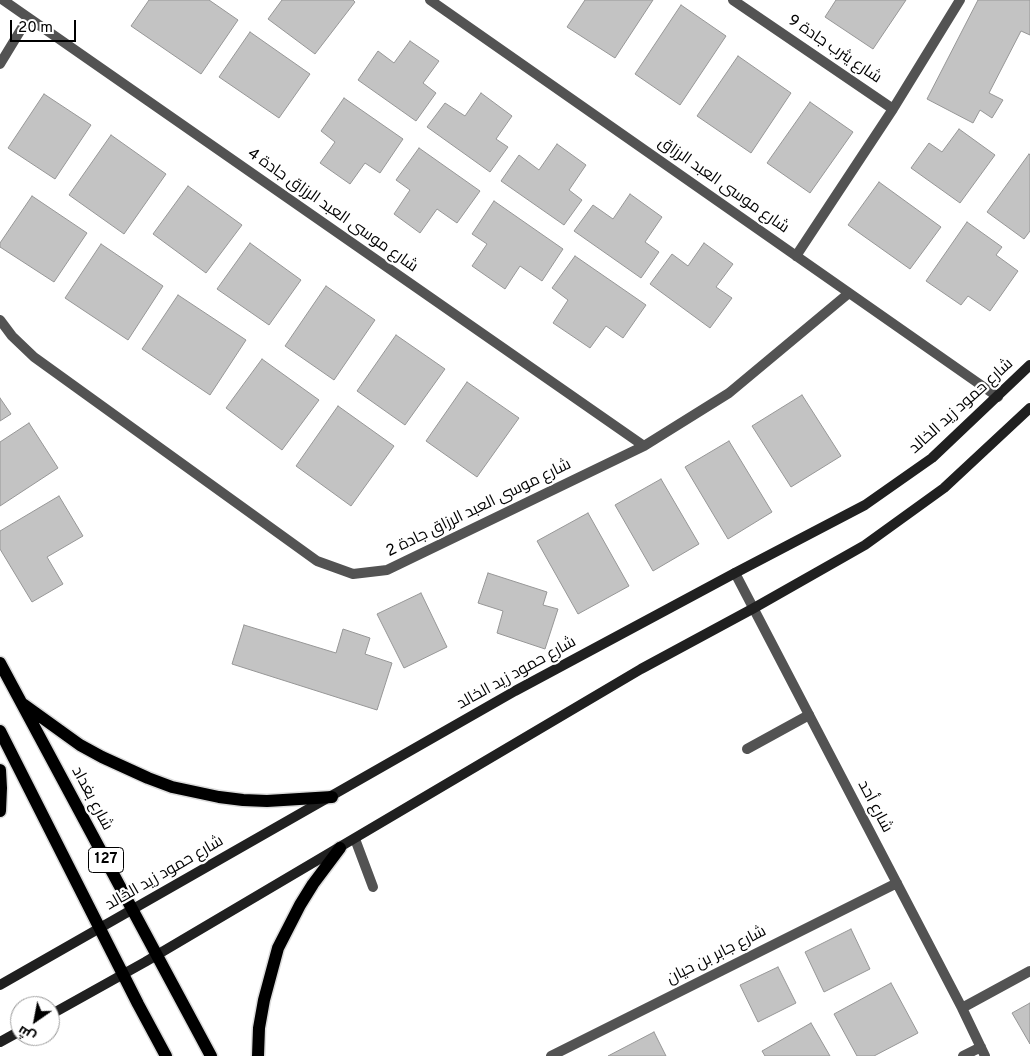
<!DOCTYPE html>
<meta charset="utf-8">
<style>
body{margin:0}
#map{position:relative;width:1030px;height:1056px;overflow:hidden;background:#fff;font-family:Overpass,Cairo,sans-serif}
canvas{display:block}
.north{position:absolute;left:10px;top:996px;width:50px;height:50px;box-sizing:border-box;background:#fff;border:1px solid #999;border-radius:50%;rotate:213deg;font-size:14px;font-weight:700;line-height:20px;text-align:center;color:#000}
.north::after{content:'';display:block;margin:auto;width:18px;height:22px;background:#000;clip-path:polygon(50% 0,100% 100%,50% 72%,0 100%)}
.scale{position:absolute;left:10px;top:20px;width:66px;height:22px;box-sizing:border-box;border:2px solid #000;border-top:0;padding-left:6px;font-size:15px;line-height:18px;white-space:nowrap;color:#000;-webkit-text-stroke:4px #fff;paint-order:stroke}
</style>
<div id="map">
<canvas width="1030" height="1056"></canvas>
<div class="north">ش</div>
<div class="scale">20 m</div>
</div>
<script>
const ctx = document.querySelector('canvas').getContext('2d');
ctx.lineJoin = 'round';
function fill(path, color) { ctx.fillStyle = color; ctx.fill(path, 'evenodd'); }
const poly = rows => new Path2D(rows.map(r => 'M' + r).join(''));
function strokePath(path, color, width, dash) { ctx.strokeStyle = color; ctx.lineWidth = width; ctx.lineCap = dash ? 'butt' : 'round'; ctx.setLineDash(dash || []); ctx.stroke(path); }
function drawText(font, color, halo, rows, align = 'center') {
  ctx.font = font + ' Overpass,Cairo,sans-serif'; ctx.lineWidth = 4.5; ctx.setLineDash([]); ctx.textBaseline = 'middle'; ctx.strokeStyle = halo; ctx.fillStyle = color; for (const [text, x, y, turn = 0] of rows) {
    ctx.save(); ctx.translate(x, y); ctx.rotate((+turn || 0) * Math.PI / 180); ctx.textAlign = isNaN(turn) ? turn : align; if (halo) ctx.strokeText(text, 0, 0); ctx.fillText(text, 0, 0); ctx.restore();
  }
}
const building = poly([
 [149,0,209,0,238,20,201,74,131,26,149,0],
 [282,0,353,0,355,2,315,54,268,19,282,0],
 [585,0,653,0,615,58,567,27,585,0],
 [836,0,906,0,873,49,825,17,836,0],
 [978,0,1030,0,1030,35,1021,31,989,93,1003,100,992,118,980,110,973,123,927,99,978,0],
 [681,5,726,36,680,105,635,74,681,5],
 [250,32,310,74,279,118,219,77,250,32],
 [410,41,439,61,423,83,436,93,416,121,358,80,378,51,394,63,410,41],
 [738,56,791,93,751,153,697,116,738,56],
 [481,93,512,116,496,139,508,147,490,172,427,127,445,103,465,116,481,93],
 [44,94,91,125,55,179,8,148,44,94],
 [344,98,403,139,380,173,365,163,350,184,320,163,335,142,321,131,344,98],
 [810,102,853,132,810,193,767,163,810,102],
 [959,129,995,155,960,203,911,168,929,143,942,152,959,129],
 [111,135,166,174,124,234,69,195,111,135],
 [557,144,586,165,569,190,582,200,564,225,501,181,519,155,539,170,557,144],
 [419,148,480,191,457,223,437,209,420,233,394,214,410,190,396,180,419,148],
 [1029,154,1030,155,1030,231,1024,239,987,212,1029,154],
 [879,182,941,227,910,269,848,225,879,182],
 [188,186,242,225,206,273,153,234,188,186],
 [630,194,662,217,645,242,659,252,641,278,574,231,593,205,613,219,630,194],
 [32,196,87,233,54,282,0,247,0,243,32,196],
 [494,201,563,249,542,281,520,266,505,289,472,266,487,244,472,234,494,201],
 [967,222,1002,247,996,255,1018,271,990,311,968,296,961,305,926,281,967,222],
 [250,243,301,280,269,325,217,289,250,243],
 [704,243,733,264,716,287,732,298,710,328,650,284,672,254,688,266,704,243],
 [101,244,163,286,128,340,65,298,101,244],
 [575,256,646,305,623,338,606,326,590,348,553,323,568,300,552,288,575,256],
 [326,286,375,320,334,380,285,346,326,286],
 [178,295,246,340,210,395,142,349,178,295],
 [396,335,445,369,405,425,357,391,396,335],
 [262,359,319,400,282,450,226,408,262,359],
 [467,382,519,418,477,477,426,441,467,382],
 [802,395,841,456,791,487,752,426,802,395],
 [0,398,11,414,0,421,0,398],
 [338,406,394,446,351,506,296,466,338,406],
 [29,423,58,468,0,506,0,442,29,423],
 [729,441,772,512,728,539,685,467,729,441],
 [661,479,699,544,653,571,615,505,661,479],
 [59,496,83,536,47,557,63,584,32,602,0,549,0,531,59,496],
 [588,513,629,586,578,614,537,541,588,513],
 [488,573,547,592,543,605,558,609,545,649,497,633,503,611,478,603,488,573],
 [421,593,447,647,404,668,377,614,421,593],
 [244,625,336,653,343,629,370,638,365,654,392,663,377,710,232,664,244,625],
 [851,929,870,969,824,992,805,952,851,929],
 [778,967,796,1003,758,1022,740,985,778,967],
 [891,983,918,1033,874,1056,857,1056,834,1014,891,983],
 [1030,1003,1030,1044,1012,1013,1030,1003],
 [811,1023,830,1056,765,1056,762,1051,811,1023],
 [654,1032,666,1056,608,1056,654,1032]
]);
const lane = poly([
 [747,749,809,715],
 [355,839,373,887]
]);
const street = poly([
 [3,0,644,446],
 [430,0,998,397],
 [733,0,893,109],
 [0,64,28,18],
 [796,256,893,109,960,0],
 [0,320,12,336,34,357,317,561,353,574,387,570,644,446,729,393,849,293],
 [735,573,962,1008,985,1056],
 [962,1008,1030,971],
 [551,1056,897,883],
 [963,1056,981,1047]
]);
const secondary = poly([
 [0,985,515,691,735,573,865,505,932,458,1030,365],
 [50,1015,145,962,641,669,754,608,865,545,944,488,1030,408],
 [0,1042,20,1031]
]);
const primary = poly([
 [0,663,211,1056],
 [23,704,80,745,102,757,148,778,172,787,219,797,243,800,267,801,332,797],
 [0,731,138,1004,166,1056],
 [0,770,1,788,0,811],
 [258,1056,259,1028,264,1000,278,948,300,905,313,884,340,848]
]);
const shields = [
 [106,860,35]
];
const shieldNames = [
 ["127",106,860]
];
const streetNames = [
 ["شارع يثرب جادة 9",834,50,34],
 ["شارع موسى العبد الرزاق",723,186,35],
 ["شارع موسى العبد الرزاق جادة 4",332,211,35],
 ["شارع حمود زيد الخالد",962,407,-42],
 ["شارع موسى العبد الرزاق جادة 2",479,509,-26],
 ["شارع حمود زيد الخالد",517,674,-29],
 ["شارع بغداد",91,799,62],
 ["شارع أحد",874,807,62],
 ["شارع حمود زيد الخالد",165,874,-30],
 ["شارع جابر بن حيان",717,956,-27]
];
fill(building, '#c3c3c3');
strokePath(building, '#979797', 1);
strokePath(primary, '#dbdbdb', 15);
strokePath(lane, '#535353', 10);
strokePath(street, '#535353', 10);
strokePath(secondary, '#202020', 10);
strokePath(primary, '#000', 12);
for (const [x, y, w] of shields) { const box = new Path2D(); box.roundRect(x - w / 2, y - 12.5, w, 25, 4); ctx.fillStyle = '#fff'; ctx.fill(box); strokePath(box, '#000', 1); }
drawText('bold 15px', '#000', null, shieldNames);
drawText('16px', '#000', '#fff', streetNames);
</script>
